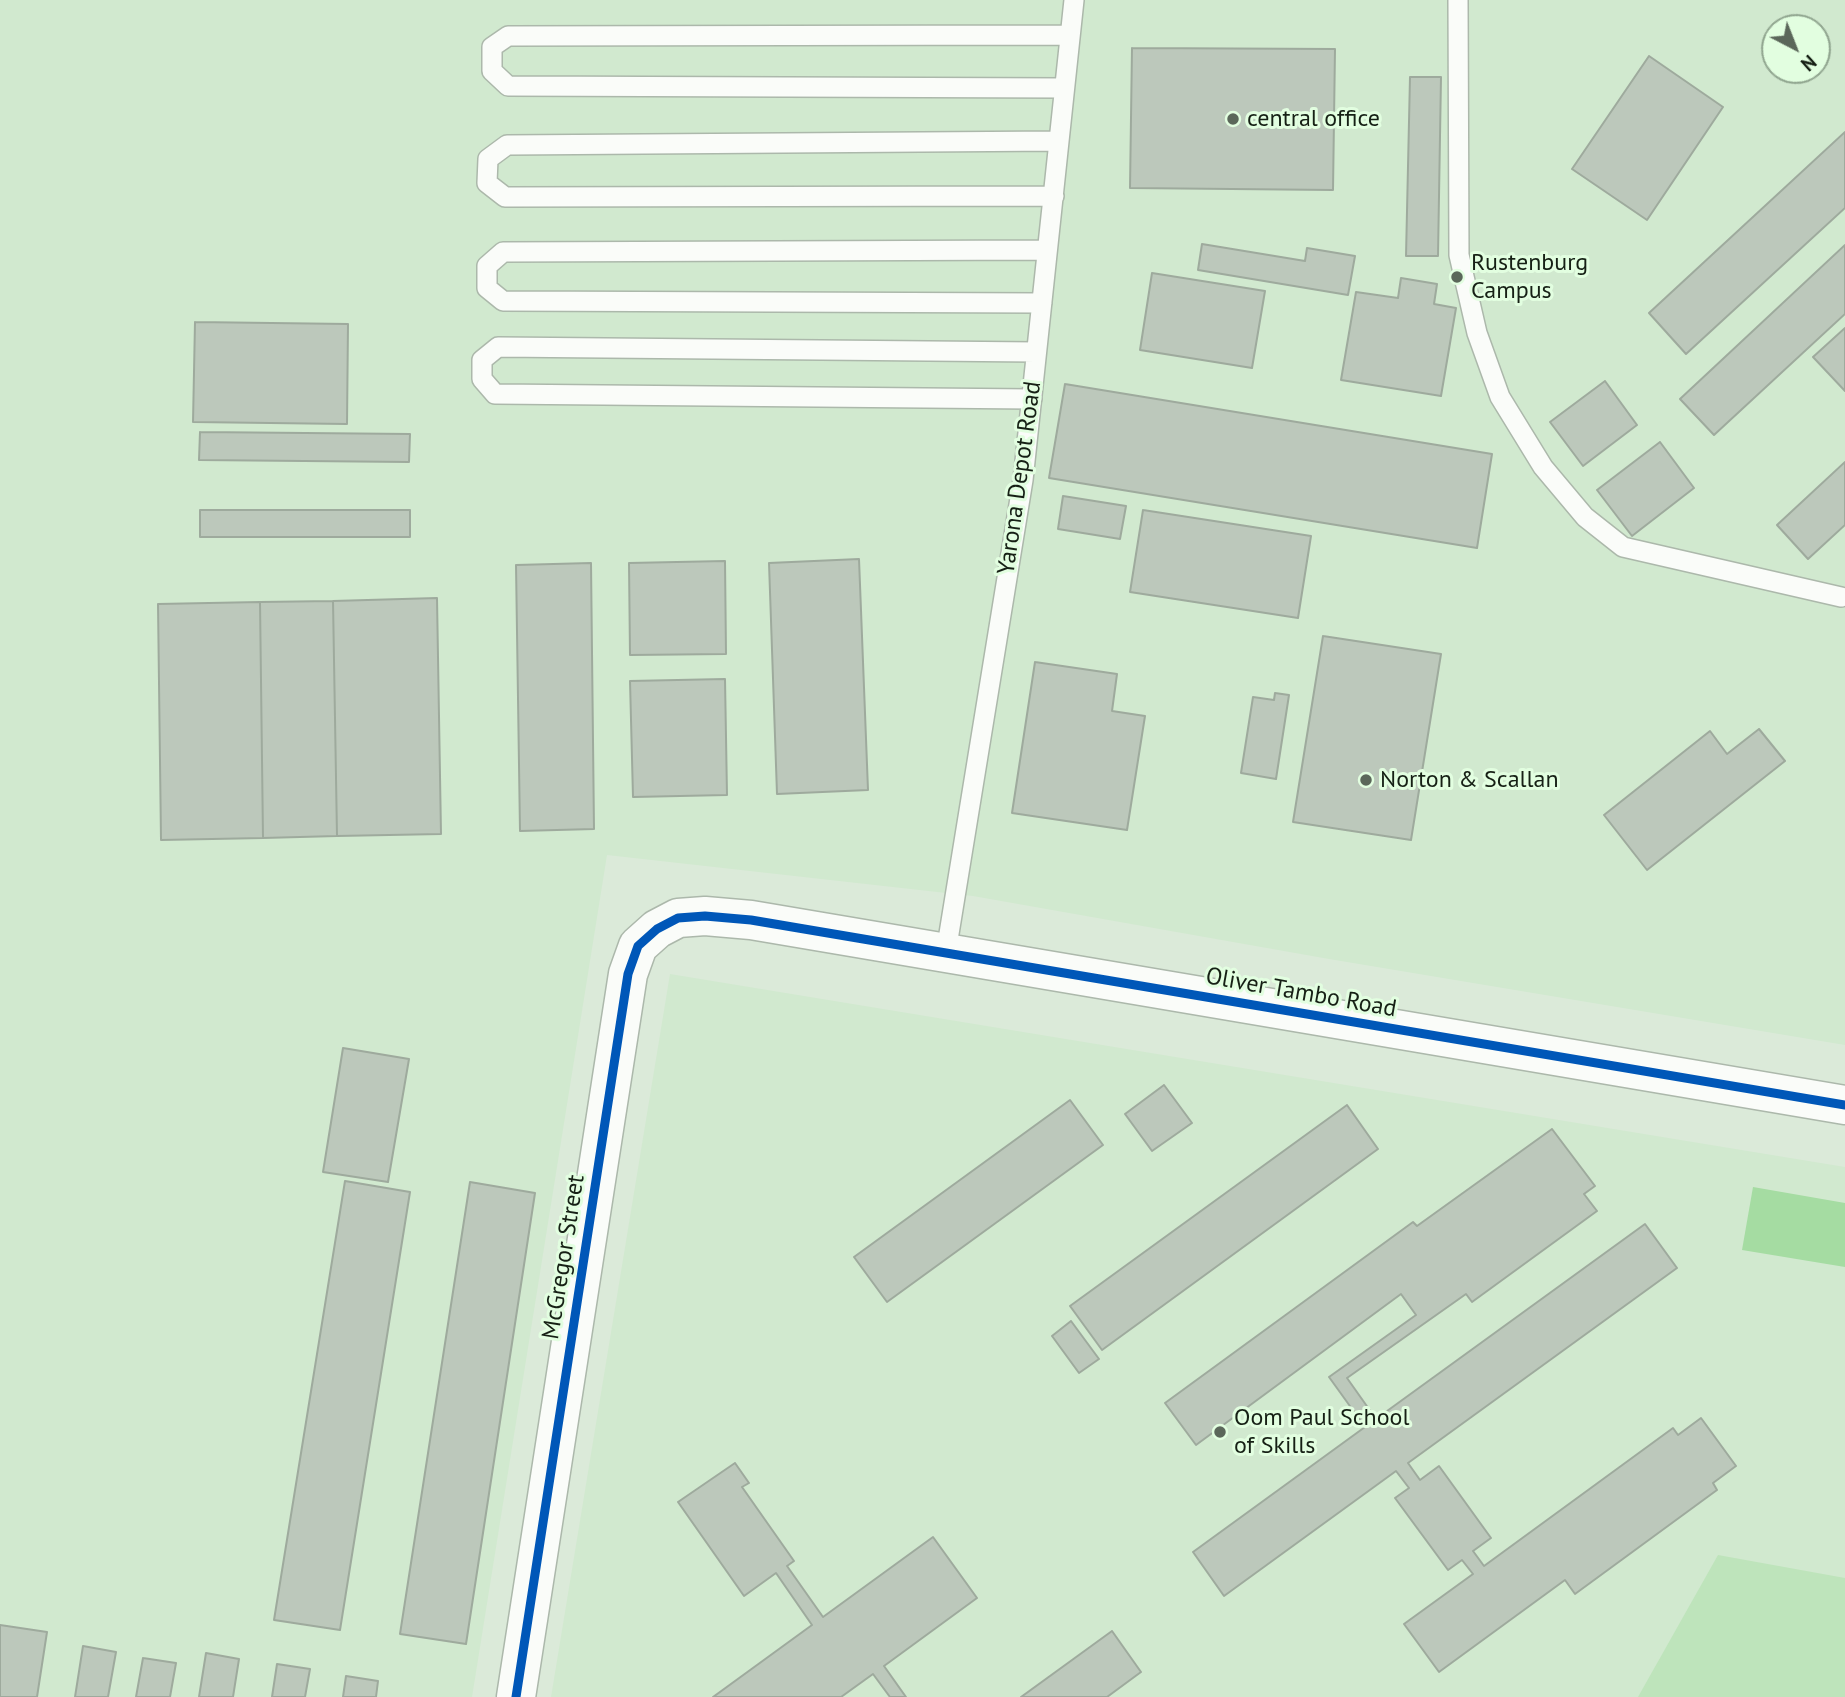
<!DOCTYPE html>
<style>
body{margin:0}
#map{position:relative;width:1845px;height:1697px;overflow:hidden;background:#dbead9;font-family:"PT Sans",sans-serif}
canvas{display:block}
.north{position:absolute;left:1761px;top:14px;width:70px;height:70px;box-sizing:border-box;background:#e2fee0;border:2px solid #90a58f;border-radius:50%;rotate:138deg;font-size:19px;font-weight:700;line-height:28px;text-align:center;color:#162015}
.north::after{content:'';display:block;margin:auto;width:24px;height:32px;background:#5b675a;clip-path:polygon(50% 0,100% 100%,50% 72%,0 100%)}
</style>
<div id="map">
<canvas width="1845" height="1697"></canvas>
<div class="north">N</div>
</div>
<script>
const ctx = document.querySelector('canvas').getContext('2d');
ctx.lineJoin = 'round';
function fill(path, color) { ctx.fillStyle = color; ctx.fill(path, 'evenodd'); }
const poly = rows => new Path2D(rows.map(r => 'M' + r).join(''));
function strokePath(path, color, width, dash) { ctx.strokeStyle = color; ctx.lineWidth = width; ctx.lineCap = dash ? 'butt' : 'round'; ctx.setLineDash(dash || []); ctx.stroke(path); }
function drawText(font, color, halo, rows, align = 'center') {
  ctx.font = font + ' "PT Sans",sans-serif'; ctx.lineWidth = 6; ctx.setLineDash([]); ctx.textBaseline = 'middle'; ctx.strokeStyle = halo; ctx.fillStyle = color; for (const [text, x, y, turn = 0] of rows) {
    ctx.save(); ctx.translate(x, y); ctx.rotate((+turn || 0) * Math.PI / 180); ctx.textAlign = isNaN(turn) ? turn : align; if (halo) ctx.strokeText(text, 0, 0); ctx.fillText(text, 0, 0); ctx.restore();
  }
}
const built = poly([
 [0,0,1845,0,1845,1045,1329,959,973,896,607,855,472,1697,0,1697],
 [1775,28,1817,28,1817,70,1775,70],
 [670,974,1845,1167,1845,1697,551,1697]
]);
const green = poly([
 [1718,1555,1845,1578,1845,1697,1638,1697]
]);
const water = poly([
 [1753,1187,1845,1203,1845,1267,1742,1250]
]);
const building = poly([
 [1132,48,1335,49,1333,190,1130,188,1132,48],
 [1649,56,1723,107,1647,220,1572,169,1649,56],
 [1410,77,1441,77,1438,256,1406,256,1410,77],
 [1845,132,1845,208,1686,354,1649,313,1845,132],
 [1202,244,1305,261,1307,248,1355,256,1348,295,1198,270,1202,244],
 [1845,245,1845,314,1714,435,1680,399,1845,245],
 [1152,273,1265,291,1252,368,1140,350,1152,273],
 [1401,278,1437,284,1434,304,1456,308,1441,396,1341,380,1356,292,1398,298,1401,278],
 [195,322,348,324,347,424,193,422,195,322],
 [1845,328,1845,391,1813,357,1845,328],
 [1605,381,1637,425,1583,466,1550,422,1605,381],
 [1065,384,1492,454,1477,548,1049,478,1065,384],
 [200,432,410,434,409,462,199,460,200,432],
 [1660,442,1694,488,1632,536,1597,490,1660,442],
 [1845,462,1845,525,1808,559,1777,525,1845,462],
 [1063,496,1126,506,1120,539,1058,529,1063,496],
 [200,510,410,510,410,537,200,537,200,510],
 [1143,510,1311,536,1298,618,1130,592,1143,510],
 [859,559,868,790,777,794,769,563,859,559],
 [725,561,726,654,630,655,629,563,725,561],
 [591,563,594,829,520,831,516,565,591,563],
 [437,598,441,834,337,836,333,601,437,598],
 [333,601,337,836,263,838,260,602,333,601],
 [260,602,263,838,161,840,158,604,260,602],
 [1323,636,1441,654,1411,840,1293,822,1323,636],
 [1035,662,1117,674,1112,711,1145,716,1127,830,1012,813,1035,662],
 [725,679,727,795,633,797,630,681,725,679],
 [1275,693,1289,695,1276,779,1241,773,1253,697,1274,700,1275,693],
 [1759,729,1785,761,1647,870,1604,815,1710,731,1727,754,1759,729],
 [343,1048,409,1059,388,1182,323,1172,343,1048],
 [1164,1085,1192,1123,1152,1151,1125,1114,1164,1085],
 [1070,1100,1103,1145,887,1302,854,1257,1070,1100],
 [1347,1105,1378,1149,1102,1350,1070,1306,1347,1105],
 [1552,1129,1595,1186,1584,1194,1597,1211,1472,1302,1466,1294,1347,1378,1376,1419,1645,1224,1677,1268,1408,1463,1420,1480,1439,1466,1491,1538,1473,1551,1484,1566,1673,1428,1678,1435,1701,1418,1736,1466,1713,1483,1717,1490,1575,1594,1565,1580,1439,1672,1404,1624,1473,1574,1462,1560,1448,1570,1395,1498,1409,1488,1396,1471,1224,1596,1193,1552,1365,1427,1329,1377,1416,1315,1401,1294,1196,1445,1165,1403,1413,1222,1417,1226,1552,1129],
 [345,1181,410,1192,340,1630,274,1620,345,1181],
 [470,1182,535,1193,466,1644,400,1634,470,1182],
 [1071,1321,1099,1359,1079,1373,1052,1336,1071,1321],
 [735,1463,749,1483,742,1487,794,1561,787,1566,823,1617,933,1537,977,1598,884,1666,906,1697,890,1697,873,1674,841,1697,713,1697,812,1625,776,1573,744,1596,678,1502,735,1463],
 [0,1625,47,1632,37,1697,0,1697,0,1625],
 [1112,1631,1141,1672,1107,1697,1021,1697,1112,1631],
 [83,1646,116,1652,108,1697,75,1697,83,1646],
 [206,1653,239,1659,233,1697,199,1697,206,1653],
 [143,1658,176,1663,170,1697,136,1697,143,1658],
 [277,1664,310,1669,305,1697,272,1697,277,1664],
 [346,1676,378,1681,376,1697,343,1697,346,1676]
]);
const service = poly([
 [1458,0,1459,255,1477,333,1500,397,1543,467,1585,517,1623,547,1841,597],
 [1064,88,508,86,492,71,492,47,508,36,1070,35],
 [1054,196,505,197,487,183,488,159,507,145,1059,141],
 [1042,303,503,301,487,288,487,266,503,252,1047,250],
 [1032,399,495,394,482,379,482,360,498,347,1036,352],
 [946,952,1023,480,1074,0]
]);
const minor = poly([
 [516,1697,628,974,638,946,657,929,678,918,705,916,751,920,1845,1105]
]);
const cycleway = poly([
 [516,1697,628,974,638,946,657,929,678,918,705,916,751,920,1845,1105]
]);
const markers = [
 [1233,119,7,"#5b675a"],
 [1457,277,7,"#5b675a"],
 [1366,780,7,"#5b675a"],
 [1220,1432,7,"#5b675a"]
];
const poiNames = [
 ["central office",1247,119],
 ["Rustenburg",1471,263],
 ["Campus",1471,291],
 ["Norton & Scallan",1380,780],
 ["Oom Paul School",1234,1418],
 ["of Skills",1234,1446]
];
const streetNames = [
 ["Yarona Depot Road",1020,478,-82],
 ["Oliver Tambo Road",1301,993,10],
 ["McGregor Street",564,1257,-81]
];
fill(built, '#d1e9cf');
fill(green, '#bee4bb');
fill(water, '#a5dca2');
fill(building, '#bcc8bb');
strokePath(building, '#9eaa9d', 2);
strokePath(service, '#acb8ab', 22);
strokePath(minor, '#acb8ab', 41);
strokePath(service, '#fafcf9', 19);
strokePath(minor, '#fafcf9', 38);
strokePath(cycleway, '#0057b8', 9);
for (const [x, y, r, color] of markers) { const dot = new Path2D(); dot.arc(x, y, r, 0, 2 * Math.PI); ctx.fillStyle = color; ctx.fill(dot); strokePath(dot, '#e2fee0', 2.5); }
drawText('24px', '#162015', '#e2fee0', poiNames, 'left');
drawText('24px', '#162015', '#e2fee0', streetNames);
</script>
